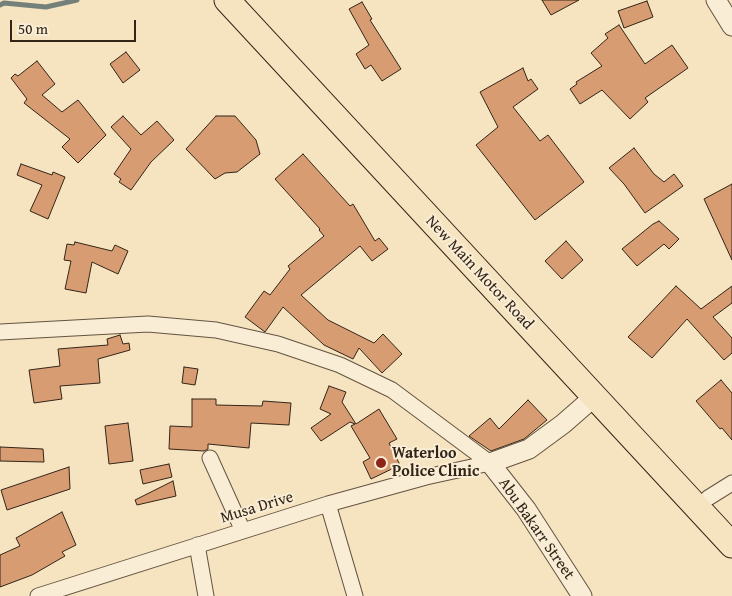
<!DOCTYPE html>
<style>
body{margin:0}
#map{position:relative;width:732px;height:596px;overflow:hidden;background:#f6e3bf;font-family:"Gentium Book Plus",serif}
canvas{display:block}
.scale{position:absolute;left:10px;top:20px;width:126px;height:22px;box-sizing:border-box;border:2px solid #322518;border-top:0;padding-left:6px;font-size:15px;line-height:18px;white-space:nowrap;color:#322518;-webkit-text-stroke:4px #f9edd5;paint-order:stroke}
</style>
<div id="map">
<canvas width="732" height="596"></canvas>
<div class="scale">50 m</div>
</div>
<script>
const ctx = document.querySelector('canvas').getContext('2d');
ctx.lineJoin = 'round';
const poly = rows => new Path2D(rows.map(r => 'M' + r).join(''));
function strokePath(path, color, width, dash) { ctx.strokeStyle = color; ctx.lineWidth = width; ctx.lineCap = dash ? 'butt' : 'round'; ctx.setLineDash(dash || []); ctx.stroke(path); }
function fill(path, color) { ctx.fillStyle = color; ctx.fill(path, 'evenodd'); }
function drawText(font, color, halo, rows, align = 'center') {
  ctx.font = font + ' "Gentium Book Plus",serif'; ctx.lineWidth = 4; ctx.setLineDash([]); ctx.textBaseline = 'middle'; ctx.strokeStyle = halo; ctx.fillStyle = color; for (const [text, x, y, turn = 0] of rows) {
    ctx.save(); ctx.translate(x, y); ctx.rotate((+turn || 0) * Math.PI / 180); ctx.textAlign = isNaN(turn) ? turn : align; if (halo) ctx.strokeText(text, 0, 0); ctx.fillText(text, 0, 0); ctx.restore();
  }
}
const stream = poly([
 [0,5,4,3,46,7,77,0]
]);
const building = poly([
 [542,0,579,0,551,15,542,0],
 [647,1,653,17,624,28,618,11,647,1],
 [362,2,372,19,370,20,401,69,382,81,371,65,365,69,356,54,369,45,349,9,362,2],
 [619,25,645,64,672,45,688,68,645,98,648,102,630,119,602,90,580,104,570,89,577,84,576,82,602,66,591,53,608,38,605,34,619,25],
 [126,52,140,70,123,83,110,64,126,52],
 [37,61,55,84,42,95,62,112,78,100,106,135,78,163,62,147,70,139,24,103,27,99,11,78,15,74,18,76,37,61],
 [523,68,528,81,531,79,538,89,513,107,540,141,548,135,584,182,535,220,476,145,498,127,480,92,523,68],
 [123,116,141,135,157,121,174,140,151,162,131,190,119,182,121,179,114,174,131,149,111,127,123,116],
 [216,116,235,116,256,140,260,154,237,172,225,173,215,179,186,149,216,116],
 [634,148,654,174,664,182,674,174,683,186,645,213,624,184,609,168,634,148],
 [303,154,350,206,353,204,375,241,379,238,388,249,372,261,360,246,301,295,328,320,374,343,383,334,402,354,382,373,359,348,353,359,324,345,283,307,265,332,245,317,264,291,270,295,290,269,288,266,324,236,319,230,320,229,275,179,303,154],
 [21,164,52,175,53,172,65,177,48,219,30,211,42,185,17,175,21,164],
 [732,184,732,260,704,199,732,184],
 [659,221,679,239,669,249,664,244,637,266,622,249,653,224,659,221],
 [566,241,583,260,562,279,545,261,566,241],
 [75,242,112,251,115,245,128,251,118,274,92,262,86,293,65,289,71,261,64,260,67,244,74,245,75,242],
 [676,286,701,309,732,286,732,303,713,317,732,338,732,353,724,360,687,319,652,358,628,337,676,286],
 [120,335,123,344,129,343,130,350,98,359,100,383,60,386,62,399,34,403,29,370,60,366,58,349,108,345,107,339,120,335],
 [184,367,198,369,195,385,182,383,184,367],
 [721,380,732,393,732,440,722,428,720,429,696,401,721,380],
 [329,386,346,392,342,402,356,424,379,409,397,439,389,443,400,465,371,479,363,462,370,458,351,426,355,424,350,422,321,441,311,428,331,414,320,409,329,386],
 [192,399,216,399,216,405,262,406,263,401,291,403,289,425,251,423,249,448,208,444,208,449,204,451,169,449,170,426,192,427,192,399],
 [528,400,547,420,524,439,491,451,469,436,490,418,499,429,528,400],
 [128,423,133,461,109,464,105,426,128,423],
 [0,447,43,449,44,462,0,461,0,447],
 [169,464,172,477,143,484,140,470,169,464],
 [69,467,70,489,7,510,1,490,69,467],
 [173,481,176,496,137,505,135,500,173,481],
 [62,512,76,545,62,552,65,556,32,575,0,587,0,555,20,546,16,538,62,512]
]);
const minor = poly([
 [0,332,148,324,216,330,278,344,340,365,392,390,490,463],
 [210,458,243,531],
 [708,498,732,483],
 [328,504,355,596],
 [197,545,206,596],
 [38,596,328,504,426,477,490,463]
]);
const tertiary = poly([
 [716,0,732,26],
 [582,596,526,509,490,463,529,449,563,424,594,397]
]);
const trunk = poly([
 [227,0,732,545]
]);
const markers = [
 [381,463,6,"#8f2418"]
];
const streetNames = [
 ["New Main Motor Road",479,273,47],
 ["Musa Drive",257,508,-17],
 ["Abu Bakarr Street",536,529,55]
];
const poiNames = [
 ["Waterloo",392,454],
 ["Police Clinic",392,472]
];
strokePath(stream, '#74807a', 5);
fill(building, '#d79c72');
strokePath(building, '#322518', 1);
strokePath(minor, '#635442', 17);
strokePath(tertiary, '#635442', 21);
strokePath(trunk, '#322518', 27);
strokePath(minor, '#f9edd5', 15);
strokePath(tertiary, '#f9edd5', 19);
strokePath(trunk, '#f6e3bf', 25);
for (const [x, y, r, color] of markers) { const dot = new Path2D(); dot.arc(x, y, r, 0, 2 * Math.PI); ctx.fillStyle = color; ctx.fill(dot); strokePath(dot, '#f9edd5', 2); }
drawText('16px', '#322518', '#f9edd5', streetNames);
drawText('bold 16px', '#322518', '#f9edd5', poiNames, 'left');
</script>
